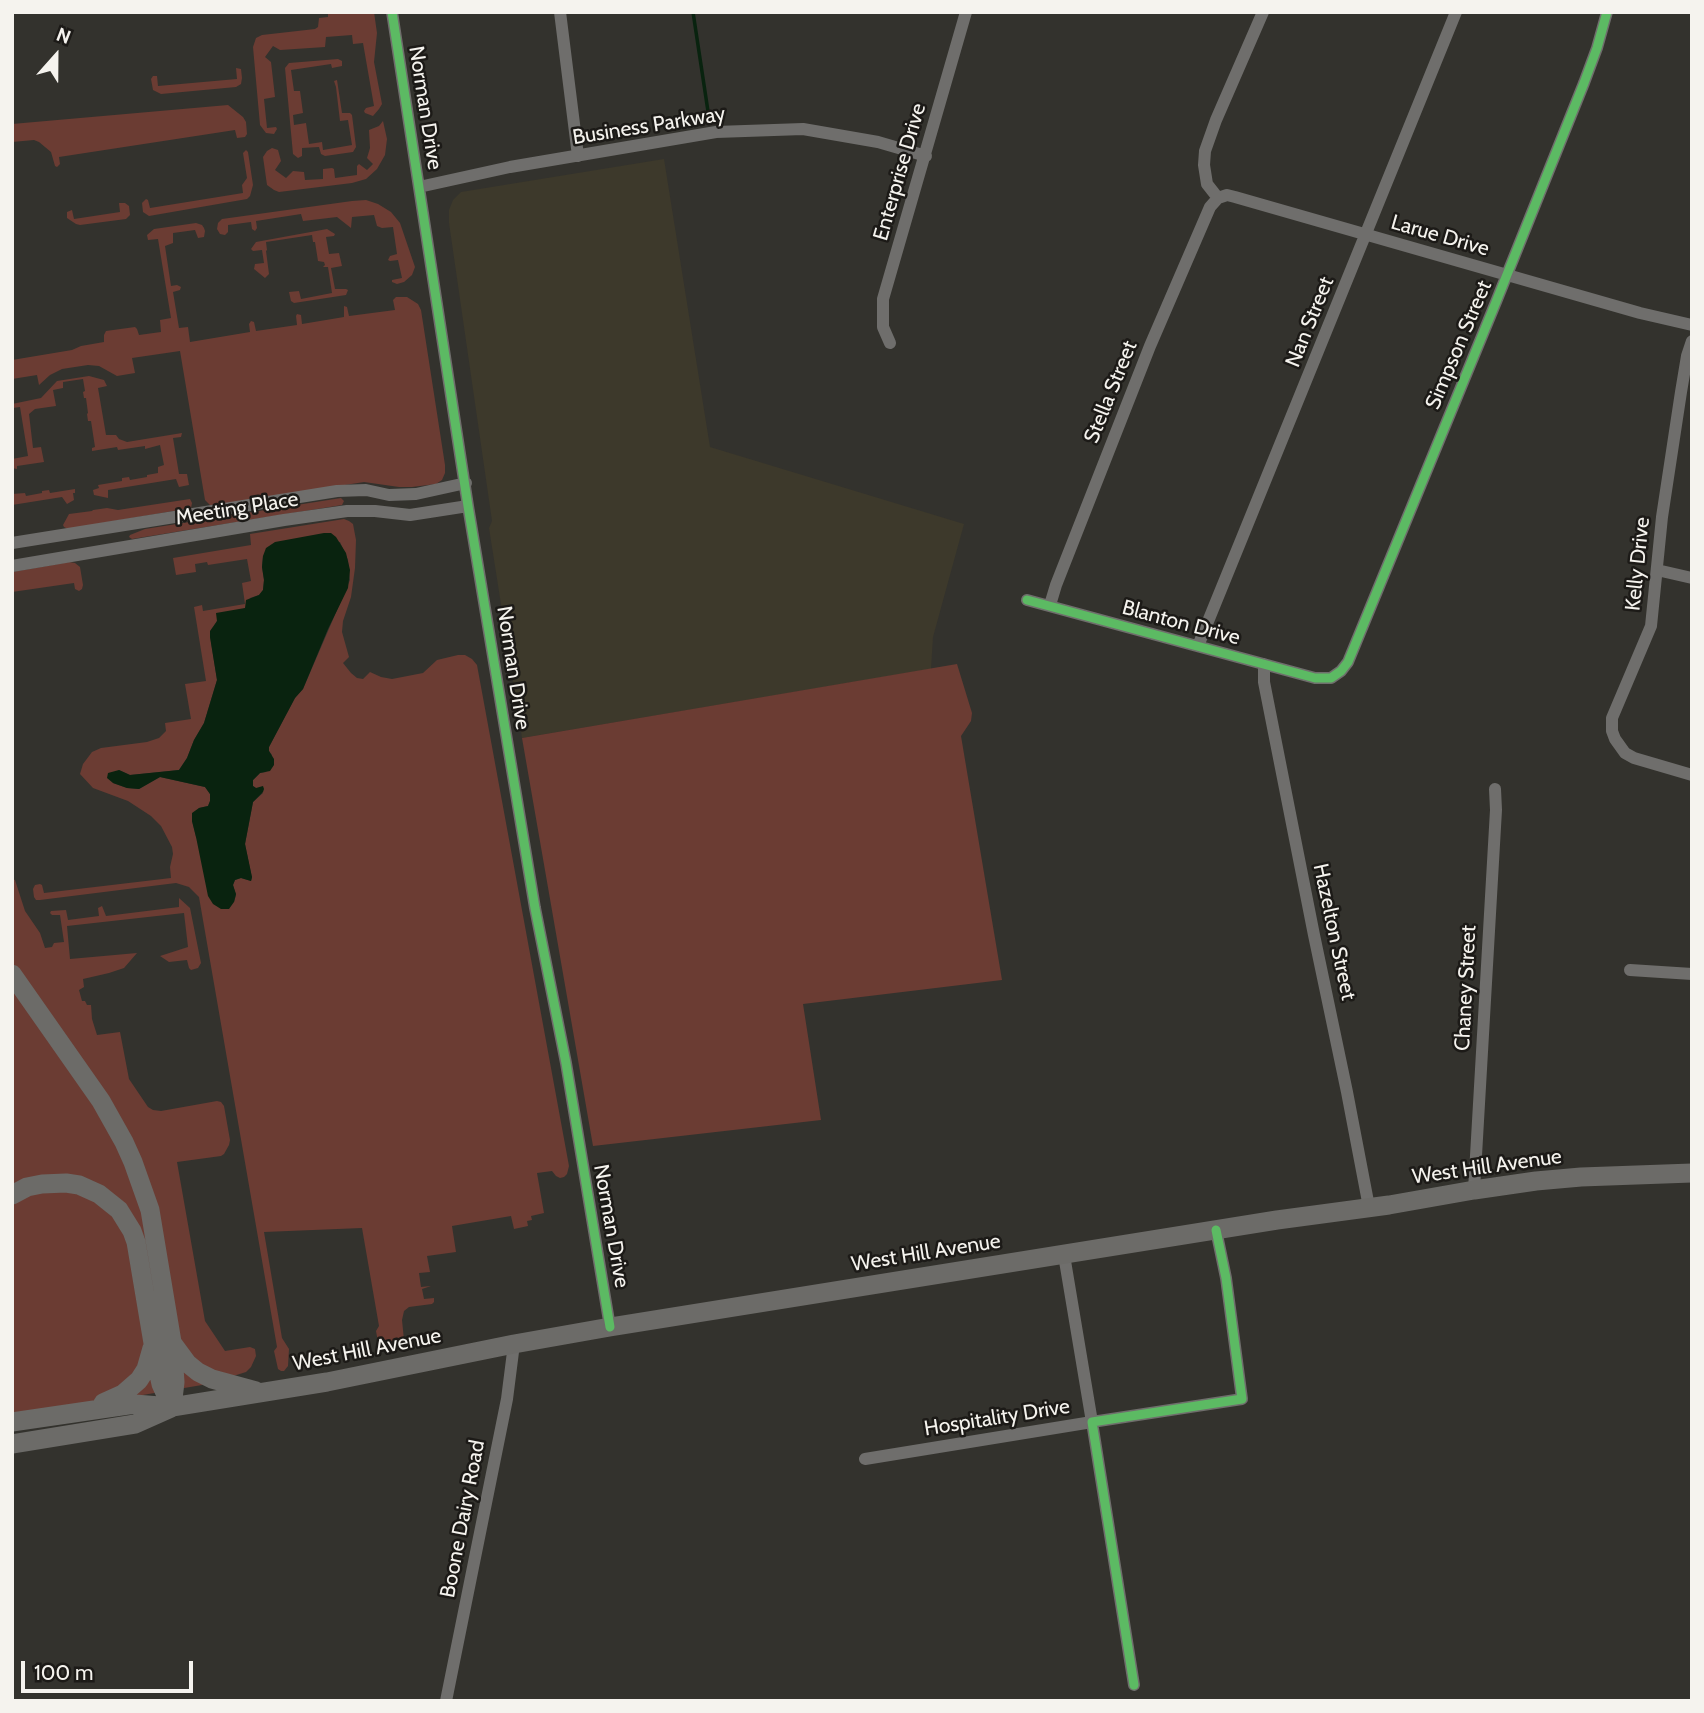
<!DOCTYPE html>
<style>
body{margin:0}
#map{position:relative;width:1704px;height:1713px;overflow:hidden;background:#33322d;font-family:Cabin,sans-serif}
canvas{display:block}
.frame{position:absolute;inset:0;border:14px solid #f5f3ee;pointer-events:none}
.north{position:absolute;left:21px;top:21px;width:70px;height:70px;-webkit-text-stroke:5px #1c1a17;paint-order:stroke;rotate:21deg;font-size:19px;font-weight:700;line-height:28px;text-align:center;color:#f5f3ee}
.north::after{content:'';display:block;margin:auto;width:24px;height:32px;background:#f5f3ee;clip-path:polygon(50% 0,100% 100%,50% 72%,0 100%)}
.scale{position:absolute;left:21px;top:1661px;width:172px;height:32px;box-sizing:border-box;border:4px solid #f5f3ee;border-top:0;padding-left:9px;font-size:21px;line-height:24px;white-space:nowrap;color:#f5f3ee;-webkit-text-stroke:5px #1c1a17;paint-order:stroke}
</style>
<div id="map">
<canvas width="1704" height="1713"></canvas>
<div class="frame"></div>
<div class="north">N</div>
<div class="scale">100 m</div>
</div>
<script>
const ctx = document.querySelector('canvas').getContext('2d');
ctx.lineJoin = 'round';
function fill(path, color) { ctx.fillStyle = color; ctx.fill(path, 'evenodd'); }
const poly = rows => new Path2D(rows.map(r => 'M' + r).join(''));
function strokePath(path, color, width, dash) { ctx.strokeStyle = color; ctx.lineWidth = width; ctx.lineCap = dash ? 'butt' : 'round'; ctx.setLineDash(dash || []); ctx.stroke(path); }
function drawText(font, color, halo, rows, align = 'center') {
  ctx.font = font + ' Cabin,sans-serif'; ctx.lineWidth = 5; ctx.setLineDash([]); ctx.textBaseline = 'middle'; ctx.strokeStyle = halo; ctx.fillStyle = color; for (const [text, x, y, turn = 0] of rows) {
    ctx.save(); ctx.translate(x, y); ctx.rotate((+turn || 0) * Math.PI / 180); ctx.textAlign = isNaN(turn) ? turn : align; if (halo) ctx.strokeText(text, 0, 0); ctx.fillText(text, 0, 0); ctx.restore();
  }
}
const built = poly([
 [664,159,710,447,964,524,933,637,931,669,522,738,489,528,492,521,449,223,449,210,453,200,461,192]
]);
const green = poly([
 [328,12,374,12,377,33,374,62,382,104,379,109,373,116,365,113,364,111,366,108,374,106,363,43,353,44,352,35,326,37,325,47,280,50,273,46,265,57,271,62,275,97,264,99,267,128,276,127,277,129,274,134,266,133,260,125,253,47,256,38,262,35,315,29,318,27,319,18,328,17],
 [338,59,342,61,342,66,332,68,331,64,291,70,294,91,300,91,303,113,293,115,294,125,306,123,309,144,322,142,323,150,352,145,348,120,340,121,336,87,334,81,337,80,342,113,350,113,352,115,356,147,353,152,325,156,321,154,319,147,302,148,302,156,298,158,293,154,285,68,289,63],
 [236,68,241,69,242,78,241,84,236,87,161,94,153,90,151,79,153,76,157,76,158,86,237,79],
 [228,105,243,117,246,122,247,134,245,137,237,138,235,130,59,157,60,164,57,167,55,166,51,152,39,142,34,140,12,142,12,124],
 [383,121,387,139,385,155,377,169,366,179,352,183,279,192,274,190,267,185,263,157,267,151,272,148,278,150,281,161,275,170,286,178,293,171,304,172,305,180,323,179,323,169,332,168,334,169,335,178,357,175,357,166,359,164,367,170,373,164,367,158,370,148,369,130,379,126],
 [246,150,248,152,253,185,250,196,247,199,149,216,143,212,142,203,146,199,148,200,150,208,243,193,242,185,247,178,243,153],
 [366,200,378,204,391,212,400,223,415,267,412,275,404,282,397,284,392,282,392,280,402,278,398,260,390,261,388,260,390,256,397,254,393,227,382,228,377,226,374,215,352,217,351,228,337,217,303,221,301,214,256,221,257,228,255,231,252,229,251,222,228,225,228,232,225,235,220,234,217,229,218,223,222,219,352,201],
 [119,203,125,203,129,206,130,215,126,219,80,225,76,224,67,218,67,212,72,210,74,219,120,212],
 [196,223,202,225,204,228,205,231,204,237,198,238,195,230,173,233,173,243,165,246,171,286,177,285,181,287,180,290,173,292,179,328,188,327,190,342,250,332,249,324,251,321,254,322,256,331,297,325,296,316,297,314,301,315,302,324,344,317,344,306,347,307,349,316,395,310,393,300,396,297,407,297,418,304,421,310,445,465,445,473,442,480,436,484,412,487,399,487,364,482,211,506,205,500,180,351,132,358,135,373,117,376,99,366,88,365,62,369,50,375,39,385,37,375,12,379,12,360,72,350,81,346,104,342,104,335,106,331,135,327,137,329,139,335,161,332,160,320,171,318,158,239,148,240,147,235,154,229],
 [327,229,335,234,334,236,326,237,329,254,339,253,342,266,331,268,335,289,346,289,348,290,346,295,294,303,291,301,289,292,299,291,301,299,332,293,328,267,323,267,325,265,324,262,318,261,315,242,313,242,312,235,266,242,267,250,266,251,269,274,265,278,254,269,255,264,264,263,262,250,253,251,251,249,256,242],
 [89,376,104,380,107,386,98,388,106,435,116,435,119,439,127,442,182,433,181,437,173,438,179,474,187,474,189,485,179,487,176,479,108,490,108,498,94,495,93,490,99,488,98,485,122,481,122,478,129,477,130,480,147,477,147,475,158,473,158,467,164,465,160,445,145,449,145,446,118,450,117,447,92,451,92,448,95,447,91,421,88,421,87,414,88,413,86,398,84,398,83,392,85,391,83,379,63,382,63,388,53,390,56,406,35,409,29,414,33,448,41,447,44,462,17,466,17,469,12,468,12,459,28,456,20,407,13,408,12,404,41,398,57,381],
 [75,489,75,493,73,493,74,500,67,504,62,497,12,505,12,494,25,493,26,496,42,493,42,491,49,490,50,493],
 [341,498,344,501,342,505,132,539,129,537,130,535,145,529],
 [190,499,192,503,191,508,68,529,64,527,63,525,69,514,92,511,93,510,107,508,118,510],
 [344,519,349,521,353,524,356,540,355,568,351,597,343,621,342,632,349,657,343,663,351,673,357,678,363,679,370,672,381,677,392,679,423,673,437,660,458,655,465,655,472,659,477,665,569,1166,567,1174,564,1177,560,1178,556,1176,552,1171,537,1173,544,1213,531,1216,532,1220,527,1221,528,1226,514,1229,511,1216,452,1226,456,1252,427,1256,430,1272,419,1273,421,1287,431,1286,422,1289,424,1299,434,1298,434,1302,432,1304,409,1307,404,1311,402,1320,404,1340,401,1345,389,1353,382,1349,378,1342,376,1331,379,1326,362,1228,264,1232,282,1338,289,1349,288,1366,284,1371,281,1371,278,1369,274,1351,277,1347,199,897,189,887,176,883,40,900,36,900,34,897,33,889,35,885,40,884,42,885,44,893,171,878,170,867,173,854,172,847,161,826,151,816,128,801,93,788,80,774,83,764,92,752,101,748,147,742,159,738,166,731,165,723,191,719,185,684,206,681,194,607,202,605,203,611,245,604,242,583,251,581,247,559,208,565,207,562,195,564,196,572,176,575,173,558,251,545,250,534],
 [340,542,348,560,350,580,303,689,295,698,269,747,269,751,272,755,266,772,260,773,253,780,253,786,263,793,253,802,245,844,252,878,251,881,241,878,235,880,233,885,236,895,234,902,196,837,192,821,199,808,208,806,210,801,210,794,205,787,160,777,139,789,127,788,113,783,119,770,130,775,179,770,187,758,194,740,204,723,217,680,210,636,217,621,246,608,250,598,259,595,263,590,264,580,262,567,263,556],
 [69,562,75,563,80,567,83,585,82,589,79,591,75,589,74,583,12,592,12,572],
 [957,664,972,713,971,721,961,736,962,742,1002,980,803,1004,821,1120,593,1146,522,738],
 [12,879,15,880,25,911,40,933,45,948,52,947,54,943,64,942,60,915,52,915,50,913,51,911,66,910,68,920,99,916,98,908,102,906,106,916,179,907,179,898,190,908,201,963,198,968,191,970,189,968,187,960,169,962,160,956,188,947,184,913,67,926,70,959,137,953,124,968,109,973,83,979,84,987,79,990,82,1001,85,1001,87,1005,91,1005,92,1019,97,1035,120,1032,129,1079,148,1107,153,1110,161,1111,217,1101,221,1102,224,1106,230,1140,229,1145,224,1154,221,1156,177,1162,205,1321,225,1351,250,1347,255,1349,256,1356,251,1367,246,1372,208,1384,12,1417]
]);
const water = poly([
 [324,533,331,533,336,537,346,553,350,570,348,588,328,629,303,689,295,698,269,747,269,751,274,759,274,765,270,771,260,773,253,780,253,786,256,788,263,786,264,789,263,792,253,802,245,844,252,877,251,881,241,878,235,880,233,885,236,894,234,902,229,909,221,909,213,904,208,896,196,837,192,821,192,813,199,808,208,806,210,801,210,794,205,787,160,777,139,789,127,788,113,783,107,778,108,773,119,770,130,775,179,770,187,758,194,740,204,723,217,680,210,637,210,631,217,621,216,613,245,608,246,600,259,595,263,590,264,580,262,567,263,556,266,548,275,542]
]);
const stream = poly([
 [693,12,709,118]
]);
const minor = poly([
 [392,12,468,506,535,908,566,1063,610,1327],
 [560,12,578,156],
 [419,187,510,167,716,132,803,129,878,142,926,156],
 [1218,198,1227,195,1235,197,1640,313,1692,325],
 [1218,198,1207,184,1204,165,1205,151,1216,120,1263,12],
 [1692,341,1687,356,1681,392,1662,517,1651,626,1612,718,1612,731,1615,739,1625,753,1634,758,1692,775],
 [890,343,883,327,883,299,966,12],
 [12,543,337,491,366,490,389,495,416,494,466,483],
 [12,566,284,520,347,511,375,511,410,515,468,506],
 [1657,570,1692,578],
 [1027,600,1315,678,1331,678,1341,671,1348,662,1496,302,1584,83,1597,48,1607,12],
 [1050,605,1056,585,1150,346,1210,207,1218,198],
 [1198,646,1456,12],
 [1264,664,1264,682,1314,935,1347,1092,1369,1207],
 [1630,970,1692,974],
 [1474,1190,1496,810,1495,789],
 [865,1459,1092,1422,1064,1255],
 [1134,1685,1092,1422,1242,1399,1226,1278,1216,1230],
 [446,1701,507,1399,514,1344]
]);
const highway = poly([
 [12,974,101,1101,124,1142,133,1162,150,1210,172,1342,175,1382,172,1407],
 [12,1195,27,1187,42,1184,66,1183,79,1185,99,1194,119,1210,132,1231,136,1242,156,1361,161,1384,171,1406],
 [173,1344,187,1363,198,1372,212,1379,256,1391],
 [103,1403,123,1394,139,1380,146,1369,152,1348],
 [12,1422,135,1404,172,1407,327,1382,514,1344,610,1327,1277,1220,1389,1205,1474,1190,1536,1181,1581,1177,1692,1173],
 [12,1444,135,1424,171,1408]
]);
const cycleway = poly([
 [392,12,468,506,535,908,566,1063,610,1327],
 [1027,600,1315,678,1331,678,1341,671,1348,662,1496,302,1584,83,1597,48,1607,12],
 [1134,1685,1092,1422,1242,1399,1226,1278,1216,1230]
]);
const streetNames = [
 ["Norman Drive",425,108,81],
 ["Business Parkway",649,126,-9],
 ["Enterprise Drive",900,172,-74],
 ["Larue Drive",1440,236,16],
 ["Nan Street",1310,322,-68],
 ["Simpson Street",1459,345,-67],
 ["Stella Street",1111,392,-68],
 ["Meeting Place",237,509,-9],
 ["Kelly Drive",1638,564,-84],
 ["Blanton Drive",1181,623,15],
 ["Norman Drive",513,668,81],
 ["Hazelton Street",1334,932,78],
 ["Chaney Street",1466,988,-87],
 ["West Hill Avenue",1487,1167,-8],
 ["Norman Drive",611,1226,80],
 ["West Hill Avenue",926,1253,-9],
 ["West Hill Avenue",367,1350,-11],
 ["Hospitality Drive",997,1418,-9],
 ["Boone Dairy Road",463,1519,-79]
];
fill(built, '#3d392b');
fill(green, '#6b3c33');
fill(water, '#09230f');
strokePath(stream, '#09230f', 3.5);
strokePath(minor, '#6f6e6c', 12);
strokePath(highway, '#6c6b68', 19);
strokePath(cycleway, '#5cba63', 9);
drawText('21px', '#f5f3ee', '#1c1a17', streetNames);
</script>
